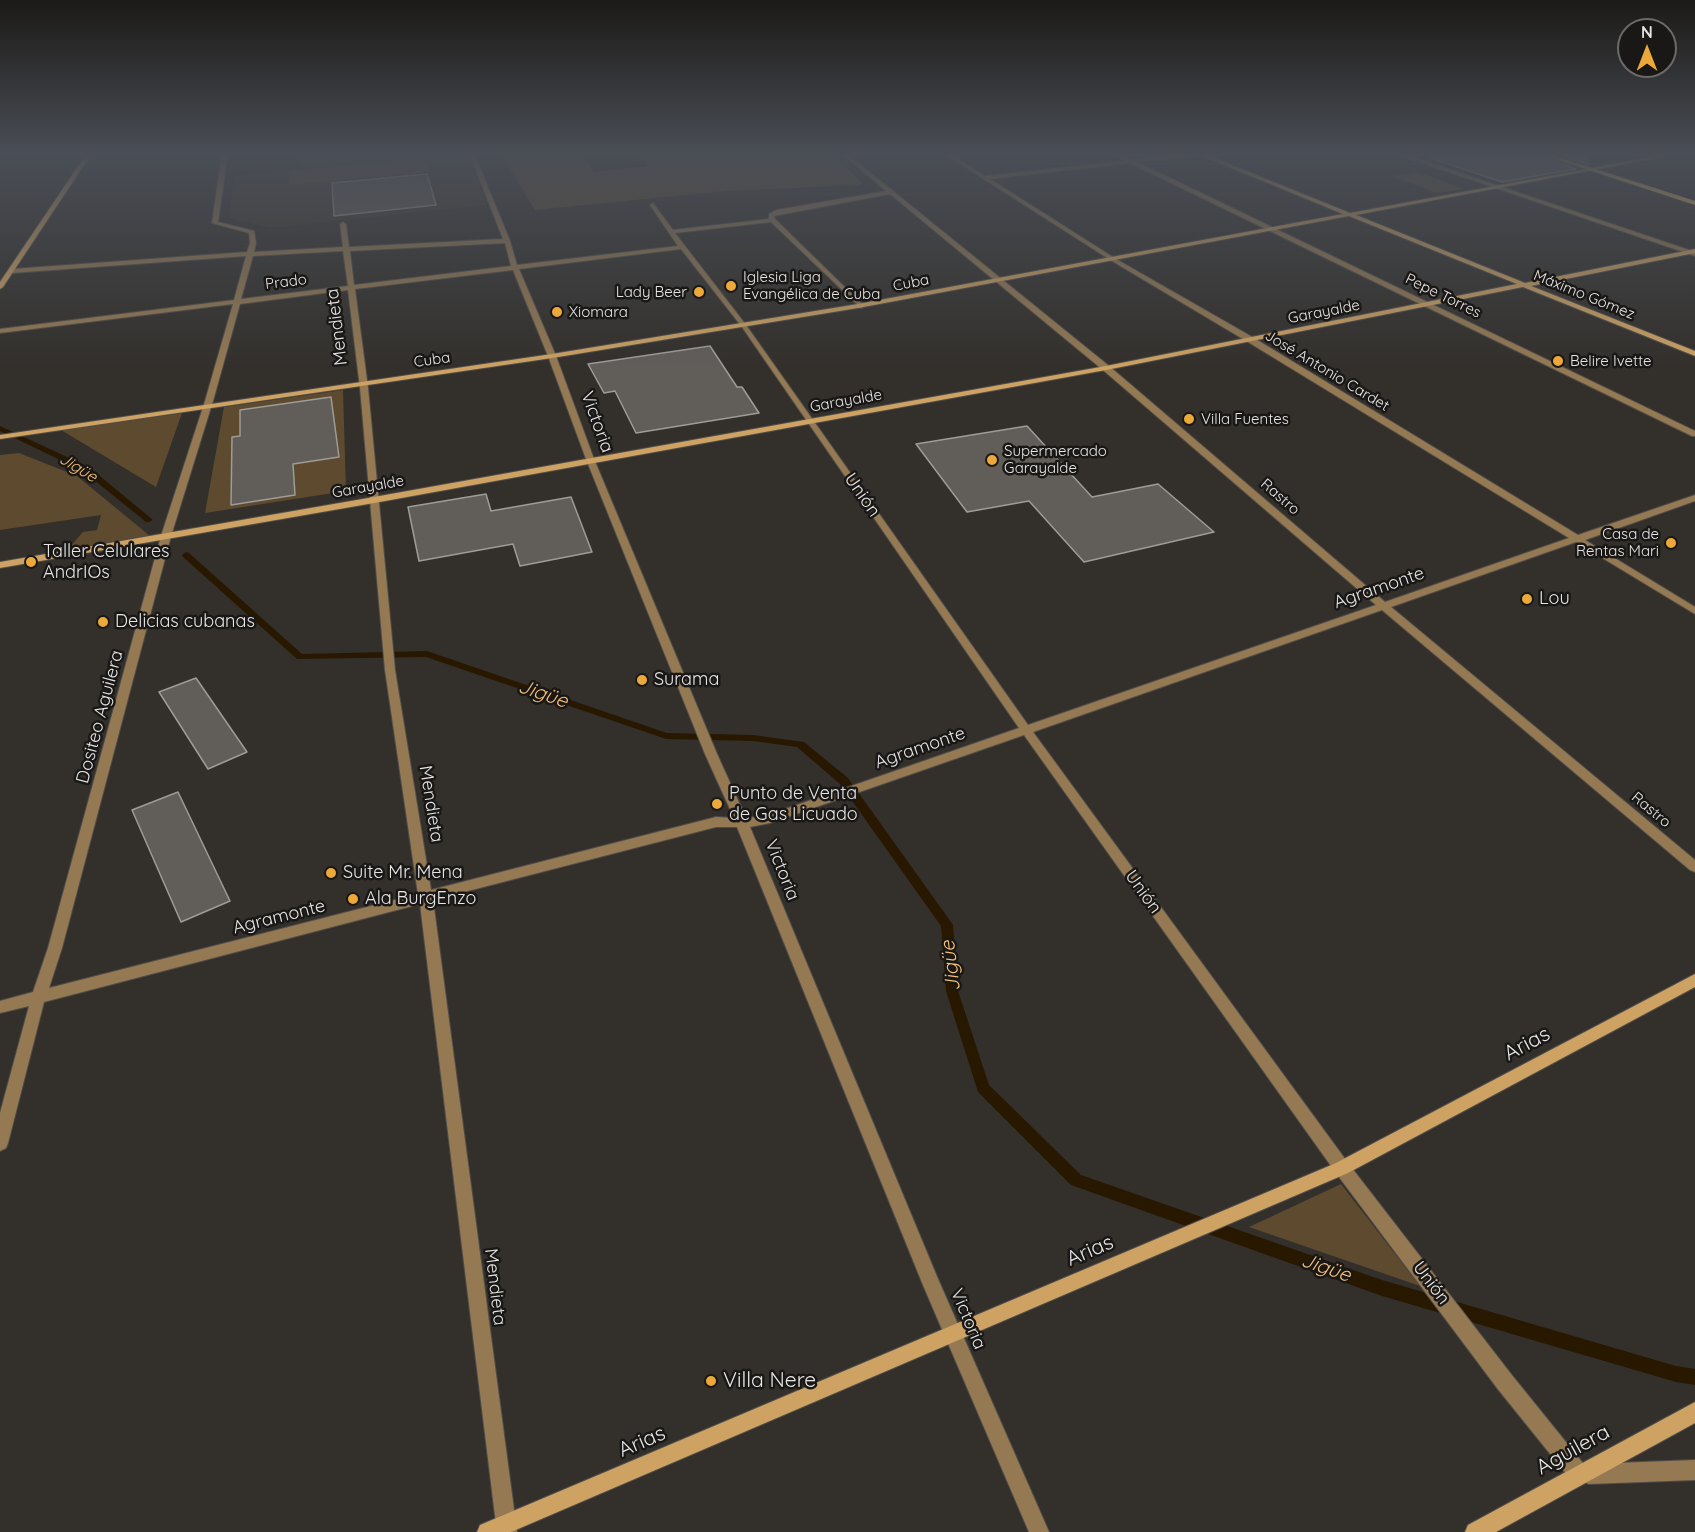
<!DOCTYPE html>
<meta charset="utf-8">
<style>
body{margin:0}
#map{position:relative;width:1695px;height:1532px;overflow:hidden;background:#33302c;font-family:Quicksand,sans-serif}
canvas{display:block}
.north{position:absolute;left:1617px;top:18px;width:60px;height:60px;box-sizing:border-box;background:#191816;border:2px solid #6b6a68;border-radius:50%;rotate:0deg;font-size:16px;font-weight:700;line-height:24px;text-align:center;color:#e7e5e3}
.north::after{content:'';display:block;margin:auto;width:21px;height:27px;background:#eca93a;clip-path:polygon(50% 0,100% 100%,50% 72%,0 100%)}
</style>
<div id="map">
<canvas width="1695" height="1532"></canvas>
<div class="north">N</div>
</div>
<script>
const ctx = document.querySelector('canvas').getContext('2d');
ctx.lineJoin = 'round';
function fill(path, color) { ctx.fillStyle = color; ctx.fill(path, 'evenodd'); }
const poly = rows => new Path2D(rows.map(r => 'M' + r).join(''));
function strokePath(path, color, width, dash) { ctx.strokeStyle = color; ctx.lineWidth = width; ctx.lineCap = dash ? 'butt' : 'round'; ctx.setLineDash(dash || []); ctx.stroke(path); }
function drawText(font, color, halo, rows, align = 'center') {
  ctx.font = font + ' Quicksand,sans-serif'; ctx.lineWidth = 5; ctx.setLineDash([]); ctx.textBaseline = 'middle'; ctx.strokeStyle = halo; ctx.fillStyle = color; for (const [text, x, y, turn = 0] of rows) {
    ctx.save(); ctx.translate(x, y); ctx.rotate((+turn || 0) * Math.PI / 180); ctx.textAlign = isNaN(turn) ? turn : align; if (halo) ctx.strokeText(text, 0, 0); ctx.fillText(text, 0, 0); ctx.restore();
  }
}
const built = poly([
 [299,153,469,155,487,205,270,228,229,218,234,176,299,170]
]);
const green = poly([
 [500,153,830,153,863,183,860,185,725,191,535,210],
 [426,159,429,172,289,185,289,171],
 [1418,172,1464,189,1437,193,1392,176],
 [343,390,346,491,205,513,224,407],
 [182,413,156,487,61,430],
 [19,453,77,476,150,536,67,550,83,532,97,530,101,515,0,530,0,455],
 [1341,1184,1420,1286,1249,1227]
]);
const water = poly([
 [581,153,639,153,649,166,594,172]
]);
const stream = poly([
 [0,426,89,467,153,520,149,522,146,522,83,471,0,431,0,426],
 [186,552,189,553,302,654,427,651,667,733,753,735,804,742,848,778,951,922,953,925,958,991,989,1085,1081,1175,1382,1280,1676,1366,1695,1369,1695,1385,1676,1382,1382,1296,1071,1185,978,1092,946,991,941,926,840,784,797,747,753,741,666,739,426,657,297,659,183,557,182,555,186,552]
]);
const building = poly([
 [1431,153,1534,153,1576,169,1502,182,1430,158,1431,153],
 [1554,153,1587,153,1588,164,1554,153],
 [427,174,436,205,334,216,332,183,427,174],
 [710,346,737,387,742,387,759,413,636,433,615,391,604,393,588,364,710,346],
 [331,397,339,457,293,464,295,495,231,505,232,437,240,436,240,410,331,397],
 [1027,426,1092,497,1158,484,1214,532,1084,562,1029,501,967,512,916,444,1027,426],
 [486,494,491,511,571,497,592,552,520,566,513,544,419,561,408,507,486,494],
 [196,678,247,752,208,769,159,692,196,678],
 [178,792,230,901,181,922,132,810,178,792]
]);
const lane = poly([
 [1695,1460,1695,1480,1589,1484,1582,1481,1579,1474,1582,1467,1589,1464,1695,1460]
]);
const street = poly([
 [222,153,228,153,218,222,254,231,256,243,254,252,343,247,340,224,343,222,346,224,349,247,503,239,469,153,474,153,510,241,517,265,678,246,650,205,653,203,673,230,769,219,769,214,776,210,886,191,841,153,846,153,1109,366,1385,602,1569,538,1248,342,1112,261,943,153,949,153,985,176,1125,161,1111,153,1117,153,1131,160,1200,153,1198,156,1137,162,1695,431,1695,436,1692,436,1130,163,990,179,1116,259,1254,338,1578,535,1695,495,1695,501,1585,540,1695,607,1695,614,1576,542,1391,607,1695,860,1695,872,1690,870,1382,610,1033,732,1348,1163,1511,1374,1586,1467,1589,1474,1586,1481,1579,1484,1572,1481,1497,1388,1336,1173,1024,735,770,823,750,827,938,1279,1049,1532,1029,1532,923,1285,737,827,716,827,433,900,517,1532,497,1532,420,904,44,1002,8,1143,6,1148,0,1151,0,1113,29,1006,0,1013,0,1001,33,992,48,948,161,536,205,401,233,304,0,333,0,329,234,300,246,256,12,273,9,271,12,269,247,252,250,243,249,233,212,223,222,153],
 [890,194,1103,370,1376,605,1028,725,746,325,675,233,771,222,861,308,863,307,863,305,775,219,774,216,890,194],
 [505,243,511,266,354,285,350,251,505,243],
 [681,249,742,327,1019,728,765,816,746,818,717,754,594,459,556,356,519,269,681,249],
 [343,251,348,286,241,299,253,256,343,251],
 [513,270,548,356,586,459,705,754,734,818,716,817,431,890,395,670,368,388,355,289,513,270],
 [348,290,360,388,385,670,418,894,49,988,62,948,171,536,213,401,240,304,348,290],
 [1393,153,1401,153,1695,252,1695,256,1393,153]
]);
const secondary = poly([
 [87,153,92,153,3,287,0,289,0,282,87,153],
 [1195,153,1202,153,1350,213,1672,153,1683,153,1356,215,1525,283,1695,249,1695,253,1531,286,1695,351,1695,356,1523,287,1106,370,374,503,0,568,0,562,374,497,1106,366,1517,284,1349,216,858,308,552,358,0,439,0,435,552,354,858,304,1343,214,1195,153],
 [1695,974,1695,987,1348,1173,511,1532,477,1532,480,1525,1336,1163,1695,974],
 [1695,1402,1695,1423,1496,1532,1465,1532,1468,1525,1695,1402]
]);
const primary = poly([
 [1536,153,1546,153,1695,201,1695,205,1536,153]
]);
const markers = [
 [731,286,6,"#eca93a"],
 [699,292,6,"#eca93a"],
 [557,312,6,"#eca93a"],
 [1558,361,6,"#eca93a"],
 [1189,419,6,"#eca93a"],
 [992,460,6,"#eca93a"],
 [1671,543,6,"#eca93a"],
 [31,562,6,"#eca93a"],
 [1527,599,6,"#eca93a"],
 [103,622,6,"#eca93a"],
 [642,680,6,"#eca93a"],
 [717,804,6,"#eca93a"],
 [331,873,6,"#eca93a"],
 [353,899,6,"#eca93a"],
 [711,1381,6,"#eca93a"]
];
const farPoinames = [
 ["Iglesia Liga",743,277],
 ["Evangélica de Cuba",743,294],
 ["Lady Beer",687,292,"right"],
 ["Xiomara",569,312],
 ["Belire Ivette",1570,361],
 ["Villa Fuentes",1201,419],
 ["Supermercado",1004,451],
 ["Garayalde",1004,468],
 ["Casa de",1659,534,"right"],
 ["Rentas Mari",1659,551,"right"]
];
const farStreetnames = [
 ["Prado",286,282,-7],
 ["Cuba",911,283,-11],
 ["Máximo Gómez",1584,295,22],
 ["Pepe Torres",1443,296,26],
 ["Garayalde",1324,312,-11],
 ["Cuba",432,360,-8],
 ["José Antonio Cardet",1327,371,31],
 ["Garayalde",846,401,-10],
 ["Garayalde",368,487,-10],
 ["Rastro",1280,497,41],
 ["Rastro",1651,810,40]
];
const farWaternames = [
 ["Jigüe",78,468,31]
];
const streetNames = [
 ["Mendieta",337,327,-97],
 ["Victoria",597,422,70],
 ["Unión",862,495,55],
 ["Agramonte",1379,588,-19],
 ["Dositeo Aguilera",100,717,-75],
 ["Agramonte",920,748,-19],
 ["Mendieta",431,804,81],
 ["Victoria",782,870,68],
 ["Unión",1143,892,54],
 ["Agramonte",279,917,-14],
 ["Unión",1431,1283,53],
 ["Mendieta",495,1287,83],
 ["Victoria",968,1319,67]
];
const poiNames = [
 ["Taller Celulares",43,552],
 ["AndrIOs",43,573],
 ["Lou",1539,599],
 ["Delicias cubanas",115,622],
 ["Surama",654,680],
 ["Punto de Venta",729,794],
 ["de Gas Licuado",729,815],
 ["Suite Mr. Mena",343,873],
 ["Ala BurgEnzo",365,899]
];
const waterNames = [
 ["Jigüe",543,694,19],
 ["Jigüe",951,966,-97],
 ["Jigüe",1326,1268,19]
];
const nearStreetnames = [
 ["Arias",1527,1044,-28],
 ["Arias",1090,1251,-23],
 ["Arias",642,1442,-23],
 ["Aguilera",1573,1450,-29]
];
const nearPoinames = [
 ["Villa Nere",723,1381]
];
fill(built, '#3e372e');
fill(green, '#5d4a2f');
fill(water, '#291800');
fill(stream, '#291800');
fill(building, '#615d59');
strokePath(building, '#9f9c97', 1.5);
strokePath(lane, '#504d49', 2);
strokePath(street, '#504d49', 2);
strokePath(secondary, '#504d49', 2);
strokePath(primary, '#504d49', 1);
fill(lane, '#947953');
fill(street, '#947953');
fill(secondary, '#cda263');
fill(primary, '#f9c16e');
const sky = ctx.createLinearGradient(0, 0, 0, 368);
sky.addColorStop(0, '#1c1a18');
sky.addColorStop(0.42, '#4a4e56');
sky.addColorStop(1, '#4a4e5600');
ctx.fillStyle = sky;
ctx.fillRect(0, 0, 1695, 368);
for (const [x, y, r, color] of markers) { const dot = new Path2D(); dot.arc(x, y, r, 0, 2 * Math.PI); ctx.fillStyle = color; ctx.fill(dot); strokePath(dot, '#191816', 2); }
drawText('15px', '#e7e5e3', '#191816', farPoinames, 'left');
drawText('15px', '#e7e5e3', '#191816', farStreetnames);
drawText('italic 16px', '#f5c176', '#191816', farWaternames);
drawText('18px', '#e7e5e3', '#191816', streetNames);
drawText('18px', '#e7e5e3', '#191816', poiNames, 'left');
drawText('italic 20px', '#f5c176', '#191816', waterNames);
drawText('21px', '#e7e5e3', '#191816', nearStreetnames);
drawText('21px', '#e7e5e3', '#191816', nearPoinames, 'left');
</script>
